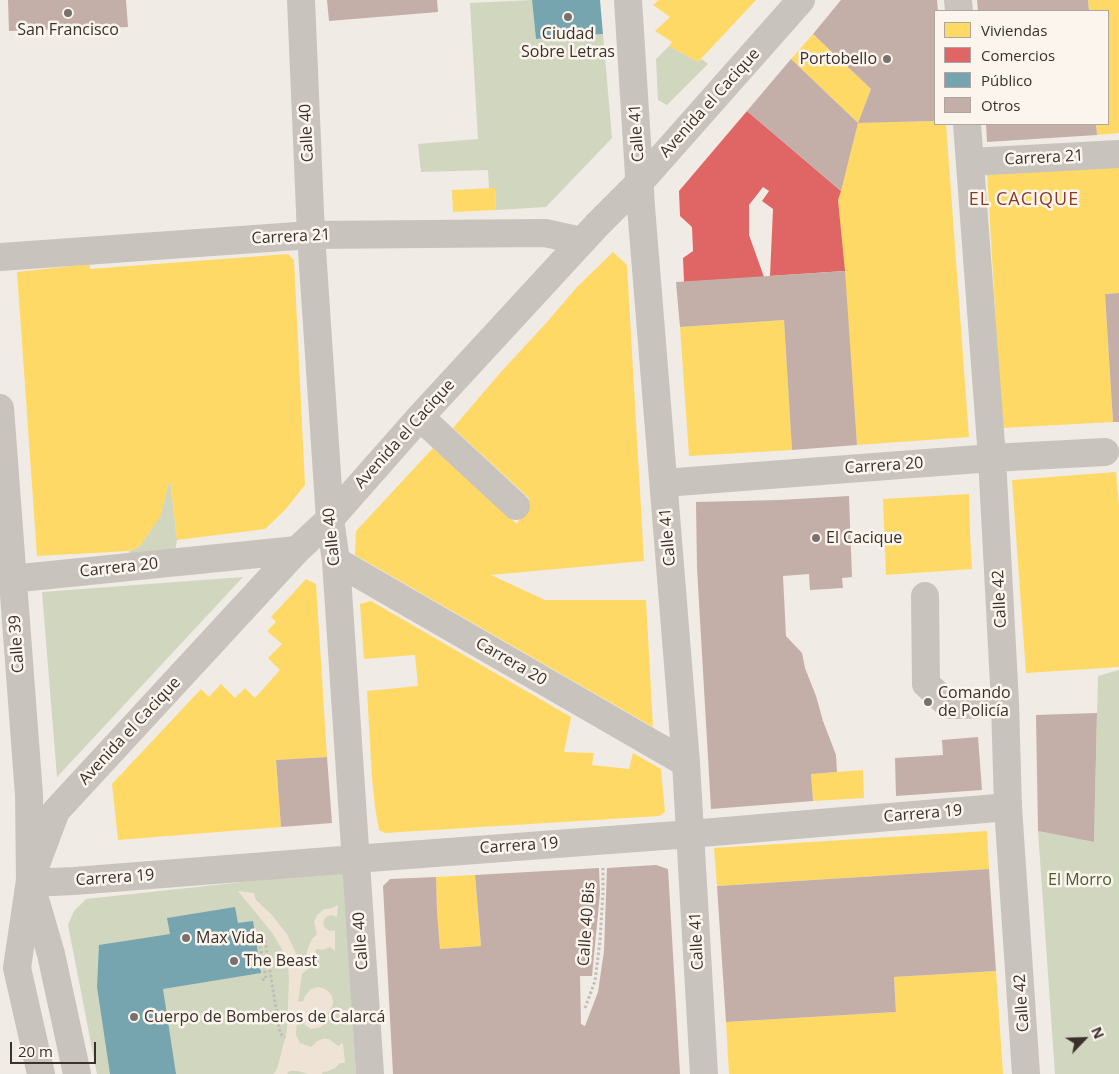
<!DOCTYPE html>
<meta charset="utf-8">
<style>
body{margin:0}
#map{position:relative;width:1119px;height:1074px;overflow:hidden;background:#f0ebe5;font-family:"Open Sans",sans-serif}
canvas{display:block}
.legend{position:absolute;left:934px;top:10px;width:175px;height:115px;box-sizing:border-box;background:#fbf5ee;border:1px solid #aea6a0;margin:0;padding:6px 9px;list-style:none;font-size:15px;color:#3b302b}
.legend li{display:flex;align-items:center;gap:10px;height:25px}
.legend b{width:25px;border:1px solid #aea6a0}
.north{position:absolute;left:1059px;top:1014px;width:50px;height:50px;-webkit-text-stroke:4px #fbf5ee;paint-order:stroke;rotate:66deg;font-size:14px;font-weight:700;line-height:20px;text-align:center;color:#3b302b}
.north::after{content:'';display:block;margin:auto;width:18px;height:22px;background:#3b302b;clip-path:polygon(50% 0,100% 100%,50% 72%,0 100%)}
.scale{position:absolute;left:10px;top:1042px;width:86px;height:22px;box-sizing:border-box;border:2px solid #3b302b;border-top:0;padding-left:6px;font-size:15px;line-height:18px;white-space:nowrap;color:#3b302b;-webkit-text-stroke:4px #fbf5ee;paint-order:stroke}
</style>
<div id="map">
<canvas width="1119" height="1074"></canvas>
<ul class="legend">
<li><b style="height:14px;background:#ffd966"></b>Viviendas</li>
<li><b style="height:14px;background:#e06666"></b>Comercios</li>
<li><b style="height:14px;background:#76a5af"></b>Público</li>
<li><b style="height:14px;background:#c3afa7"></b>Otros</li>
</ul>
<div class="north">N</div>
<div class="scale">20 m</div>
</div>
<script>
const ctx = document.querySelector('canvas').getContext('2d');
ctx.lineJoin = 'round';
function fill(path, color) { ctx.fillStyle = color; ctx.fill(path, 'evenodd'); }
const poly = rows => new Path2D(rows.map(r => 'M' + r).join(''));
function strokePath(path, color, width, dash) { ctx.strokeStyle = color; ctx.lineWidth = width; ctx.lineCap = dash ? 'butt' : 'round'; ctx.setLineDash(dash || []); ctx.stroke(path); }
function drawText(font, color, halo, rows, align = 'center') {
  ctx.font = font + ' "Open Sans",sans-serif'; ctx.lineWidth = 5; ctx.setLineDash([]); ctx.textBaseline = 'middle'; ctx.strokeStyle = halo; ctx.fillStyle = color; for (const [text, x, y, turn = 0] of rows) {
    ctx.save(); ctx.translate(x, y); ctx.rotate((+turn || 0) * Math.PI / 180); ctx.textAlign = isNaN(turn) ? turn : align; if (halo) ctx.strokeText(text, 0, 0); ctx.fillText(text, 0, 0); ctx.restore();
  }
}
const green = poly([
 [532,0,536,39,603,34,612,138,546,207,496,210,495,189,489,188,488,170,421,172,418,144,478,139,470,3],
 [669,46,698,62,702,59,708,64,667,105,658,100,656,59],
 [170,479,177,540,175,552,130,557,129,551,139,547,159,517],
 [243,577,57,777,42,592],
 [1119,670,1119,1074,1055,1074,1038,831,1094,842,1098,676],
 [344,871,356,1074,97,1074,68,925,74,911,86,899]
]);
const plaza = poly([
 [238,891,254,893,256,900,271,914,287,934,300,962,306,958,308,948,312,939,317,934,314,922,317,915,324,909,332,908,338,905,337,917,332,915,328,916,325,918,323,924,325,928,330,931,335,930,335,951,330,947,323,950,317,949,314,953,310,967,302,974,298,1002,303,1001,305,996,311,989,318,987,325,989,329,992,332,996,333,1004,330,1011,326,1014,325,1022,321,1027,311,1029,305,1025,303,1020,297,1020,296,1035,300,1043,311,1047,316,1042,322,1039,329,1039,338,1046,343,1043,345,1063,340,1063,335,1068,329,1071,323,1072,322,1074,308,1074,298,1071,290,1071,287,1074,273,1074,276,1071,279,1062,287,1030,289,977,287,958,273,934]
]);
const homes = poly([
 [659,0,756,0,698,62,669,46,672,42,655,31,670,17,653,5],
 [1088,0,1119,0,1119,133,1097,135,1096,124,1108,124,1108,11,1089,11],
 [813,34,871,89,858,123,791,59],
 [935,121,935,124,946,124,969,437,857,445,844,269,838,200,858,123],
 [1119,165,1119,293,1105,294,1113,422,1002,428,987,172],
 [495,188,496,210,453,212,452,190],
 [613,252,627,265,644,561,491,575,545,600,646,600,653,727,355,555,356,531,433,448,517,524,529,498,453,428,500,373,547,322,577,287],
 [288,254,294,260,305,485,285,510,265,529,177,540,170,479,160,517,139,547,129,551,37,556,17,272,90,264,90,269],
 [784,320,792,450,689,456,680,327],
 [1116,472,1119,506,1119,667,1026,673,1012,480],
 [969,494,970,533,972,569,886,575,883,499],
 [306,579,316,584,327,757,276,760,281,827,118,840,112,784,201,689,209,697,221,684,235,698,245,688,255,698,280,670,268,658,282,644,267,631,276,622,271,617],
 [371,601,571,717,564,752,594,753,592,765,629,769,633,753,661,769,665,812,659,816,385,833,379,830,375,807,372,777,367,691,418,686,415,655,364,659,360,604],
 [863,770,864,798,813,801,811,774],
 [987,831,989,869,717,886,714,848],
 [475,875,481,946,440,949,437,912,436,877],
 [996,971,1003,1074,729,1074,726,1022,896,1012,894,977]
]);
const shops = poly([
 [747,111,841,191,838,200,845,271,770,276,773,209,762,201,769,191,763,187,749,205,749,235,764,277,684,282,683,258,693,251,692,227,680,216,679,191]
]);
const public = poly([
 [532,0,600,0,603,34,536,39],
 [235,907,238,923,253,921,261,973,163,989,176,1074,110,1074,97,987,99,945,170,934,167,918]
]);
const building = poly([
 [8,0,126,0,128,27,9,31],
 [327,0,437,0,438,12,329,21],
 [841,0,937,0,938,11,935,11,935,121,858,123,871,89,813,34],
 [977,0,1088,0,1089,11,978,11],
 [791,59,858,123,841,191,747,111],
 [986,124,1096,124,1097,135,987,142],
 [845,271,857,445,792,450,784,320,680,327,676,282],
 [1119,293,1119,422,1113,422,1105,294],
 [849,496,852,577,842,578,843,588,810,590,809,574,783,576,786,636,802,653,805,668,816,696,823,721,836,755,837,772,811,774,813,801,711,809,697,568,696,502,779,500],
 [1097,713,1094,842,1038,831,1036,715],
 [978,737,982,790,896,796,895,758,943,755,942,740],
 [327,757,332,823,281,827,276,760],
 [656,865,668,869,680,1074,393,1074,383,886,390,879,436,877,437,912,440,949,481,946,475,875,599,868,600,893,592,976,580,976,581,1024,585,1026,598,992,604,951,607,868],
 [989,869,996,971,894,977,896,1012,726,1022,717,886]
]);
const path = poly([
 [262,980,266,979,259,940,265,940,280,1033,285,1038],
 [585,1008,595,981,600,941,603,893,603,868]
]);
const minor = poly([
 [301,0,311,235,330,519,336,561,370,1074],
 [628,0,641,207,686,763,704,1074],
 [958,0,959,11],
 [967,124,992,458,1005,703,1008,807,1026,1074],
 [970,162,1119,154],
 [0,257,311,235,545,233,582,241],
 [0,408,29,795,30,880,17,968,41,1074],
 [420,417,516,506],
 [664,483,992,458,1105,452],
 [336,561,686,763],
 [0,580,297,550],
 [925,596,926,684,949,705,961,705,1005,703],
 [30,880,56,811,297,550,330,519,420,417,597,225,640,182,801,0],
 [30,880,52,882,74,881,355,859,690,834,1008,807],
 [32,889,51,954,77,1074]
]);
const markers = [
 [68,13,5,"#7a716c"],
 [568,17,5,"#7a716c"],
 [887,59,5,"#7a716c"],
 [816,538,5,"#7a716c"],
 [928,702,5,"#7a716c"],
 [186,938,5,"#7a716c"],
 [234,961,5,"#7a716c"],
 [134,1017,5,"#7a716c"]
];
const poiNames = [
 ["San Francisco",68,30,"center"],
 ["Ciudad",568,34,"center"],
 ["Sobre Letras",568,52,"center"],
 ["Portobello",877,59,"right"],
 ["El Cacique",826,538],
 ["Comando",938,693],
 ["de Policía",938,711],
 ["Max Vida",196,938],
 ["The Beast",244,961],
 ["Cuerpo de Bomberos de Calarcá",144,1017]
];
const streetNames = [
 ["Avenida el Cacique",710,103,-48],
 ["Calle 40",307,133,-93],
 ["Calle 41",637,133,-94],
 ["Carrera 21",1044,158,-3],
 ["Carrera 21",291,237,-3],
 ["Avenida el Cacique",405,434,-48],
 ["Carrera 20",884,466,-4],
 ["Calle 40",332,537,-96],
 ["Calle 41",668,537,-95],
 ["Carrera 20",119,568,-6],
 ["Calle 42",1000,599,-93],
 ["Calle 39",17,644,-94],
 ["Carrera 20",511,662,30],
 ["Avenida el Cacique",130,731,-47],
 ["Carrera 19",923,814,-5],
 ["Carrera 19",519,846,-4],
 ["Carrera 19",115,878,-4],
 ["Calle 40 Bis",587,924,-86],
 ["Calle 40",361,941,-94],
 ["Calle 41",697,941,-93],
 ["Calle 42",1022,1003,-94]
];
const parkNames = [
 ["El Morro",1080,880]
];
const neighbourhoodNames = [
 ["EL CACIQUE",1024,200]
];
fill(green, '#d1d6bf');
fill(plaza, '#eee3d5');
fill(homes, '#ffd966');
fill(shops, '#e06666');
fill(public, '#76a5af');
fill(building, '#c3afa7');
strokePath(path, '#c2bbb6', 3, [2.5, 2.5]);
strokePath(minor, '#c9c3be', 28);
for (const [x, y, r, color] of markers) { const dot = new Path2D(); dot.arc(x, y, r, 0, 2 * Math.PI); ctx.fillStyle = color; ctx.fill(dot); strokePath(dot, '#fbf5ee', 2); }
drawText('16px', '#3b302b', '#fbf5ee', poiNames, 'left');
drawText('16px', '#3b302b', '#fbf5ee', streetNames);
drawText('16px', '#4a5a2e', '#fbf5ee', parkNames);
ctx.letterSpacing = '1px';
drawText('18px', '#8c3b22', '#fbf5ee', neighbourhoodNames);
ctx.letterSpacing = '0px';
</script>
